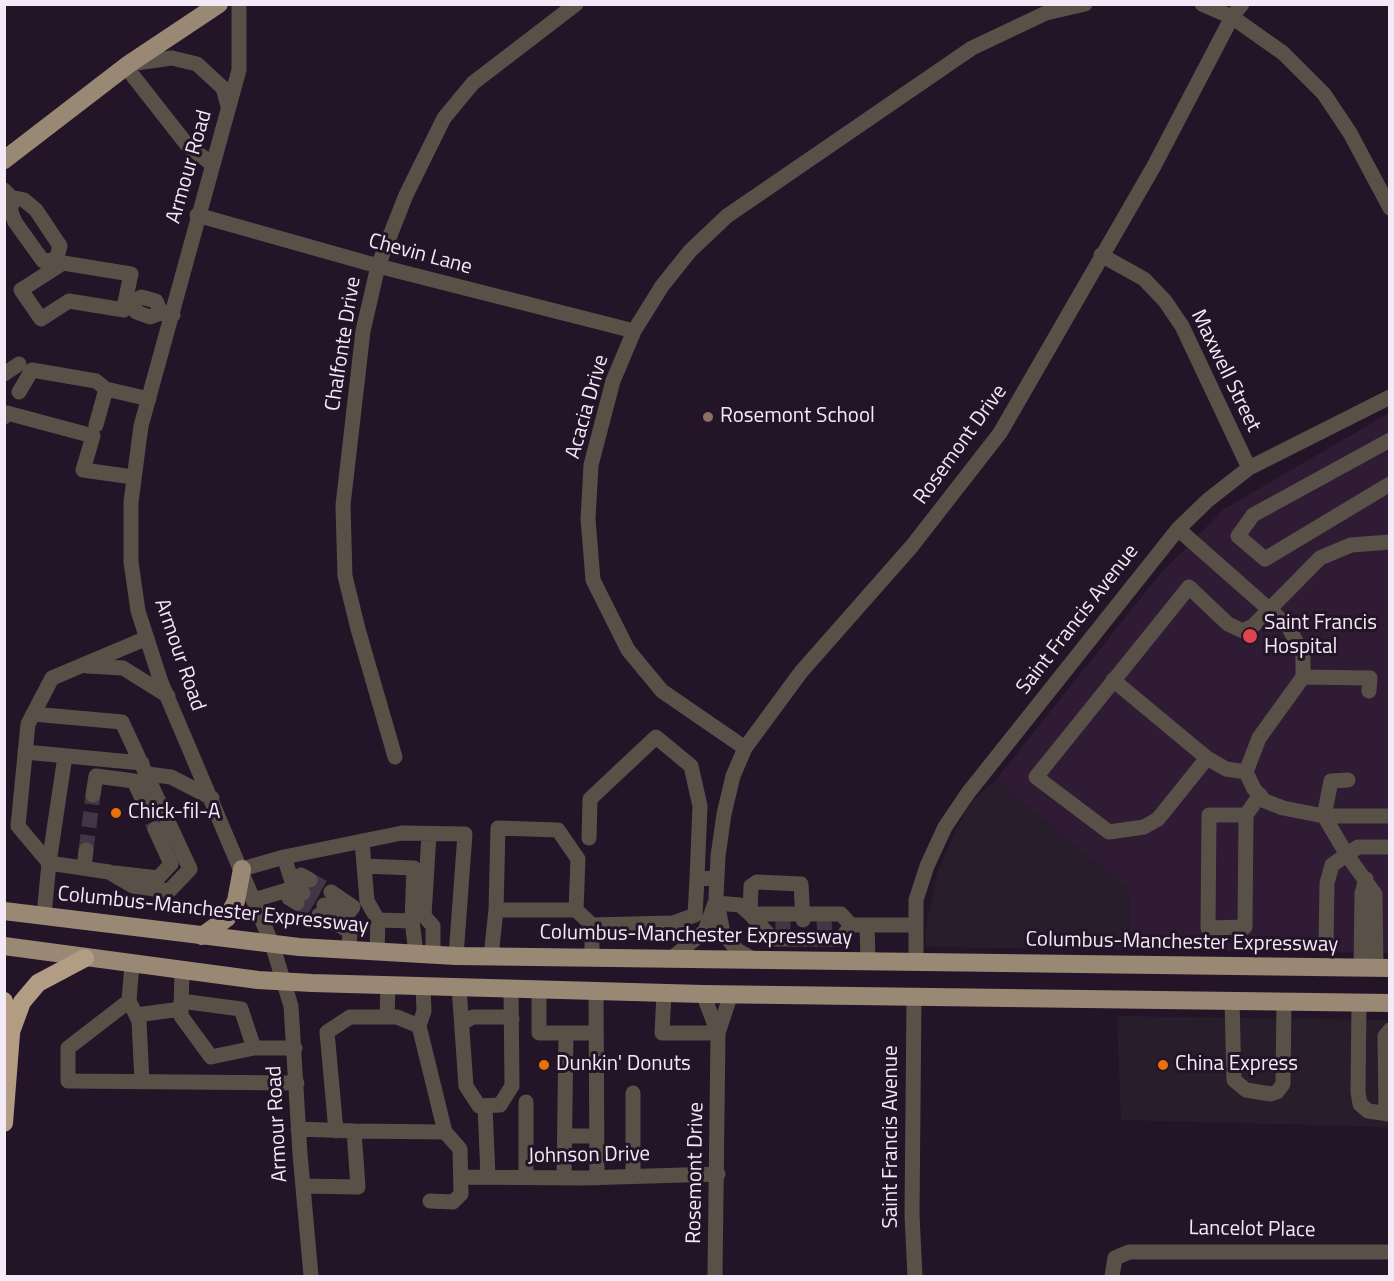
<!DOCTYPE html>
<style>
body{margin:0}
#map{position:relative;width:1394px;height:1281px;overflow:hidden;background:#241427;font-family:"Titillium Web",sans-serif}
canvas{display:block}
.frame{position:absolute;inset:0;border:6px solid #f4e9f7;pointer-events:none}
</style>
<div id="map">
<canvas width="1394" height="1281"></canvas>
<div class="frame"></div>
</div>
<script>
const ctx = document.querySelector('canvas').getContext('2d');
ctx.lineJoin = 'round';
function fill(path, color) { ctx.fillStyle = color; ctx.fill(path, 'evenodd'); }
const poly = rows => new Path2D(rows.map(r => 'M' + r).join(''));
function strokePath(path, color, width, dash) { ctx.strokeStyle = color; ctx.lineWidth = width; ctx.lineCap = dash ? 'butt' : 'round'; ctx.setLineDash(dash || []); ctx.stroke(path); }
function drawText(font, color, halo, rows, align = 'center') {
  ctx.font = font + ' "Titillium Web",sans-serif'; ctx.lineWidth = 6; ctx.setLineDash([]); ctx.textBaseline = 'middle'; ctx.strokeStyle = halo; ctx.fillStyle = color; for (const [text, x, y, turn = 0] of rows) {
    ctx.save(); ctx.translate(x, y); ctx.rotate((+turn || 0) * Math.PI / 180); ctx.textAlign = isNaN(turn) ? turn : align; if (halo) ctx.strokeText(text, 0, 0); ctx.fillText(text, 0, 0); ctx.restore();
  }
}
const commercial = poly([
 [996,780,1127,889,1130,901,1128,950,926,947,925,931,938,870,957,828,973,800],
 [1117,1016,1389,1020,1389,1127,1121,1120]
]);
const built = poly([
 [1389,413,1389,953,1128,950,1130,901,1127,889,996,780,1158,576,1224,509]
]);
const minorTunnel = poly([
 [143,801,155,829],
 [86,850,93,795],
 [310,880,331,892],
 [303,893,324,905],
 [297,903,319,915],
 [783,920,783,936],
 [824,920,825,935]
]);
const minor = poly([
 [239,4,239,70,141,426,131,502,131,562,138,611,161,682,272,944,291,1006,300,1154,311,1276],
 [1202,4,1232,17,1283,53,1324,94,1350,133,1390,208],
 [129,64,172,58,197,64,223,88,228,106],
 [126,67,188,146,212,164],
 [4,190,11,197,24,200,36,210,60,246,56,260,59,265],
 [11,197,11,212,15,222,43,261,56,260],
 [197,215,378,266,634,331],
 [1101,255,1144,279,1165,301,1182,326,1249,468],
 [125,302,124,310,69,301,41,319,21,290,63,263,131,274,125,302,133,303],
 [161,313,156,301,141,297,133,303,136,312,150,317,161,313,173,315],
 [4,374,19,364],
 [19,392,32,370,96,381,106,389,149,399],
 [4,417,7,413,93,436,83,470,133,477],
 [96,425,106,389],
 [1390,440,1253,515,1238,536,1265,559,1390,484],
 [1178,529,1288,626,1303,655,1303,677,1259,738,1246,772],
 [87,666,123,668,168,696],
 [1303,677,1370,678,1369,691],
 [1113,680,1207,758,1226,769,1246,772,1254,789,1265,801,1283,808,1324,816,1347,855,1375,894,1376,968],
 [33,714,122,722,190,869,169,891,133,886,109,872,49,863,65,756],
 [745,748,662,691,628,650,593,580,588,519,591,465,613,381,634,331,662,286,690,251,727,216,972,48,1046,13,1085,4],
 [25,752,142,763],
 [395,757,358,629,345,576,343,505,363,331,378,266,406,195,444,118,473,83,576,4],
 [1207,758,1158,819,1144,827,1109,832,1036,777,1189,587,1228,624,1243,631,1253,626,1320,558,1351,545,1390,542],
 [147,774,171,777,212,798],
 [1348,780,1331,781,1324,816,1390,816],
 [93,795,96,776,134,781,143,801],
 [1246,815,1245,927,1208,928,1209,815,1246,815,1260,795],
 [429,834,424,916,433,926,433,954],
 [589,838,590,799,656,737,691,766,700,806,697,878,717,879],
 [362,841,367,901,378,920,412,921,416,953],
 [284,857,402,833,465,834,456,956],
 [364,866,414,868,412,921],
 [84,868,86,850],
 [242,869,284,857,294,888,303,893],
 [115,873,158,878,171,864,155,829],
 [331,892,353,907,340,924],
 [254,900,294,888],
 [297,903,289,898,301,875,310,880],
 [717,903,740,905,750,914,841,914,851,925,915,925],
 [324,905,346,916],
 [496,910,498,828,558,830,578,859,576,910],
 [44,915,49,863,18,826,28,724,52,678,147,638],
 [319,915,350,931,349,950],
 [803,920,801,884,757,882,751,886,750,914,773,939,841,939,851,925],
 [592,925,673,923,695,915,697,878],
 [867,925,868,960],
 [1326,944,1327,883,1332,865,1358,847,1390,847],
 [377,952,378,920],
 [491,956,496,910,576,910,592,925,592,957],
 [673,957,705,931,715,903],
 [753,959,737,950,723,933,716,897,718,856,724,814,733,776,745,748,801,672,912,546,1000,433,1154,166,1232,17,1242,4],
 [916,961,916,900,927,866,945,827,968,793,1178,529,1208,500,1249,468,1390,397],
 [132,964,129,1001,68,1048,68,1081,297,1083],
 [1361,968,1362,893,1366,879],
 [459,987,466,1086,479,1106,500,1105,512,1086,511,989],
 [539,990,539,1033,594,1033],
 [596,991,597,1178],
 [664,993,662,1033,718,1033],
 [703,994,718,1033],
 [914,998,912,1215,915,1276],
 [129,1001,139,1021,142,1082],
 [181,1001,241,1009,254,1048,211,1057,181,1016,181,1009,182,970],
 [1232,1001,1234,1080,1246,1090,1271,1094,1277,1092,1283,1084,1284,1001],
 [1359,1002,1358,1092,1360,1104,1368,1111,1390,1114],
 [136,1015,181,1009],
 [387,1017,388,986],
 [462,1023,473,1017,503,1017,512,1019],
 [419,1026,424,1011,423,986],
 [254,1048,295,1048],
 [633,1093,633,1176],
 [485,1106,488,1177],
 [1386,1114,1385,1036,1390,1030],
 [298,1129,354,1131,358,1187,303,1186],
 [336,1131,327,1032,350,1017,397,1017,419,1026,445,1132,354,1131],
 [565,1136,596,1136],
 [461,1177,582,1178,718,1174],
 [526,1177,526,1102],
 [564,1178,566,1033],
 [430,1201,453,1202,461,1194,460,1149,445,1132],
 [715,1276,718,1033,731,994],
 [1112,1276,1115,1258,1129,1252,1390,1252]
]);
const major = poly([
 [4,160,129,64,219,4],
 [4,911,299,947,456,956,1390,968],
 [202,936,227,918,236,901,242,869],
 [4,946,258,980,312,983,703,994,1390,1003]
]);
const highway = poly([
 [4,1001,11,1034,4,1123],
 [11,1032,22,1002,38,983,85,958]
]);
const markers = [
 [708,417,6,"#8d6e63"],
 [1250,636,8,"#e0444e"],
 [116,813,6,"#e8710a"],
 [544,1065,6,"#e8710a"],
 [1163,1065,6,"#e8710a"]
];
const streetNames = [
 ["Armour Road",190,167,-74],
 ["Chevin Lane",420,255,15],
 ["Chalfonte Drive",344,344,-81],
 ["Maxwell Street",1225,371,64],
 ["Acacia Drive",588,407,-74],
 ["Rosemont Drive",961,445,-54],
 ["Saint Francis Avenue",1078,620,-52],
 ["Armour Road",179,655,71],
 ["Columbus-Manchester Expressway",213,911,6],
 ["Columbus-Manchester Expressway",696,936,1],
 ["Columbus-Manchester Expressway",1182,943,1],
 ["Armour Road",278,1124,-93],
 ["Saint Francis Avenue",892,1137,-90],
 ["Johnson Drive",589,1156,-1],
 ["Rosemont Drive",696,1173,-89],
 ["Lancelot Place",1252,1230,1]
];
const poiNames = [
 ["Rosemont School",720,417],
 ["Saint Francis",1264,624],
 ["Hospital",1264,648],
 ["Chick-fil-A",128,813],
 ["Dunkin' Donuts",556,1065],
 ["China Express",1175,1065]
];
fill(commercial, '#281d2b');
fill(built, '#2f1b34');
strokePath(minorTunnel, '#433446', 15, [15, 8]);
strokePath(minor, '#595147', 15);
strokePath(major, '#998873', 18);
strokePath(highway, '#b29d84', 18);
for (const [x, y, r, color] of markers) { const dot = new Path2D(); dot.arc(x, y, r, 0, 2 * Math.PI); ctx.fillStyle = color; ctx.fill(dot); strokePath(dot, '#241427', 2); }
drawText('21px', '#f4e9f7', '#241427', streetNames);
drawText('21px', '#f4e9f7', '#241427', poiNames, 'left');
</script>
